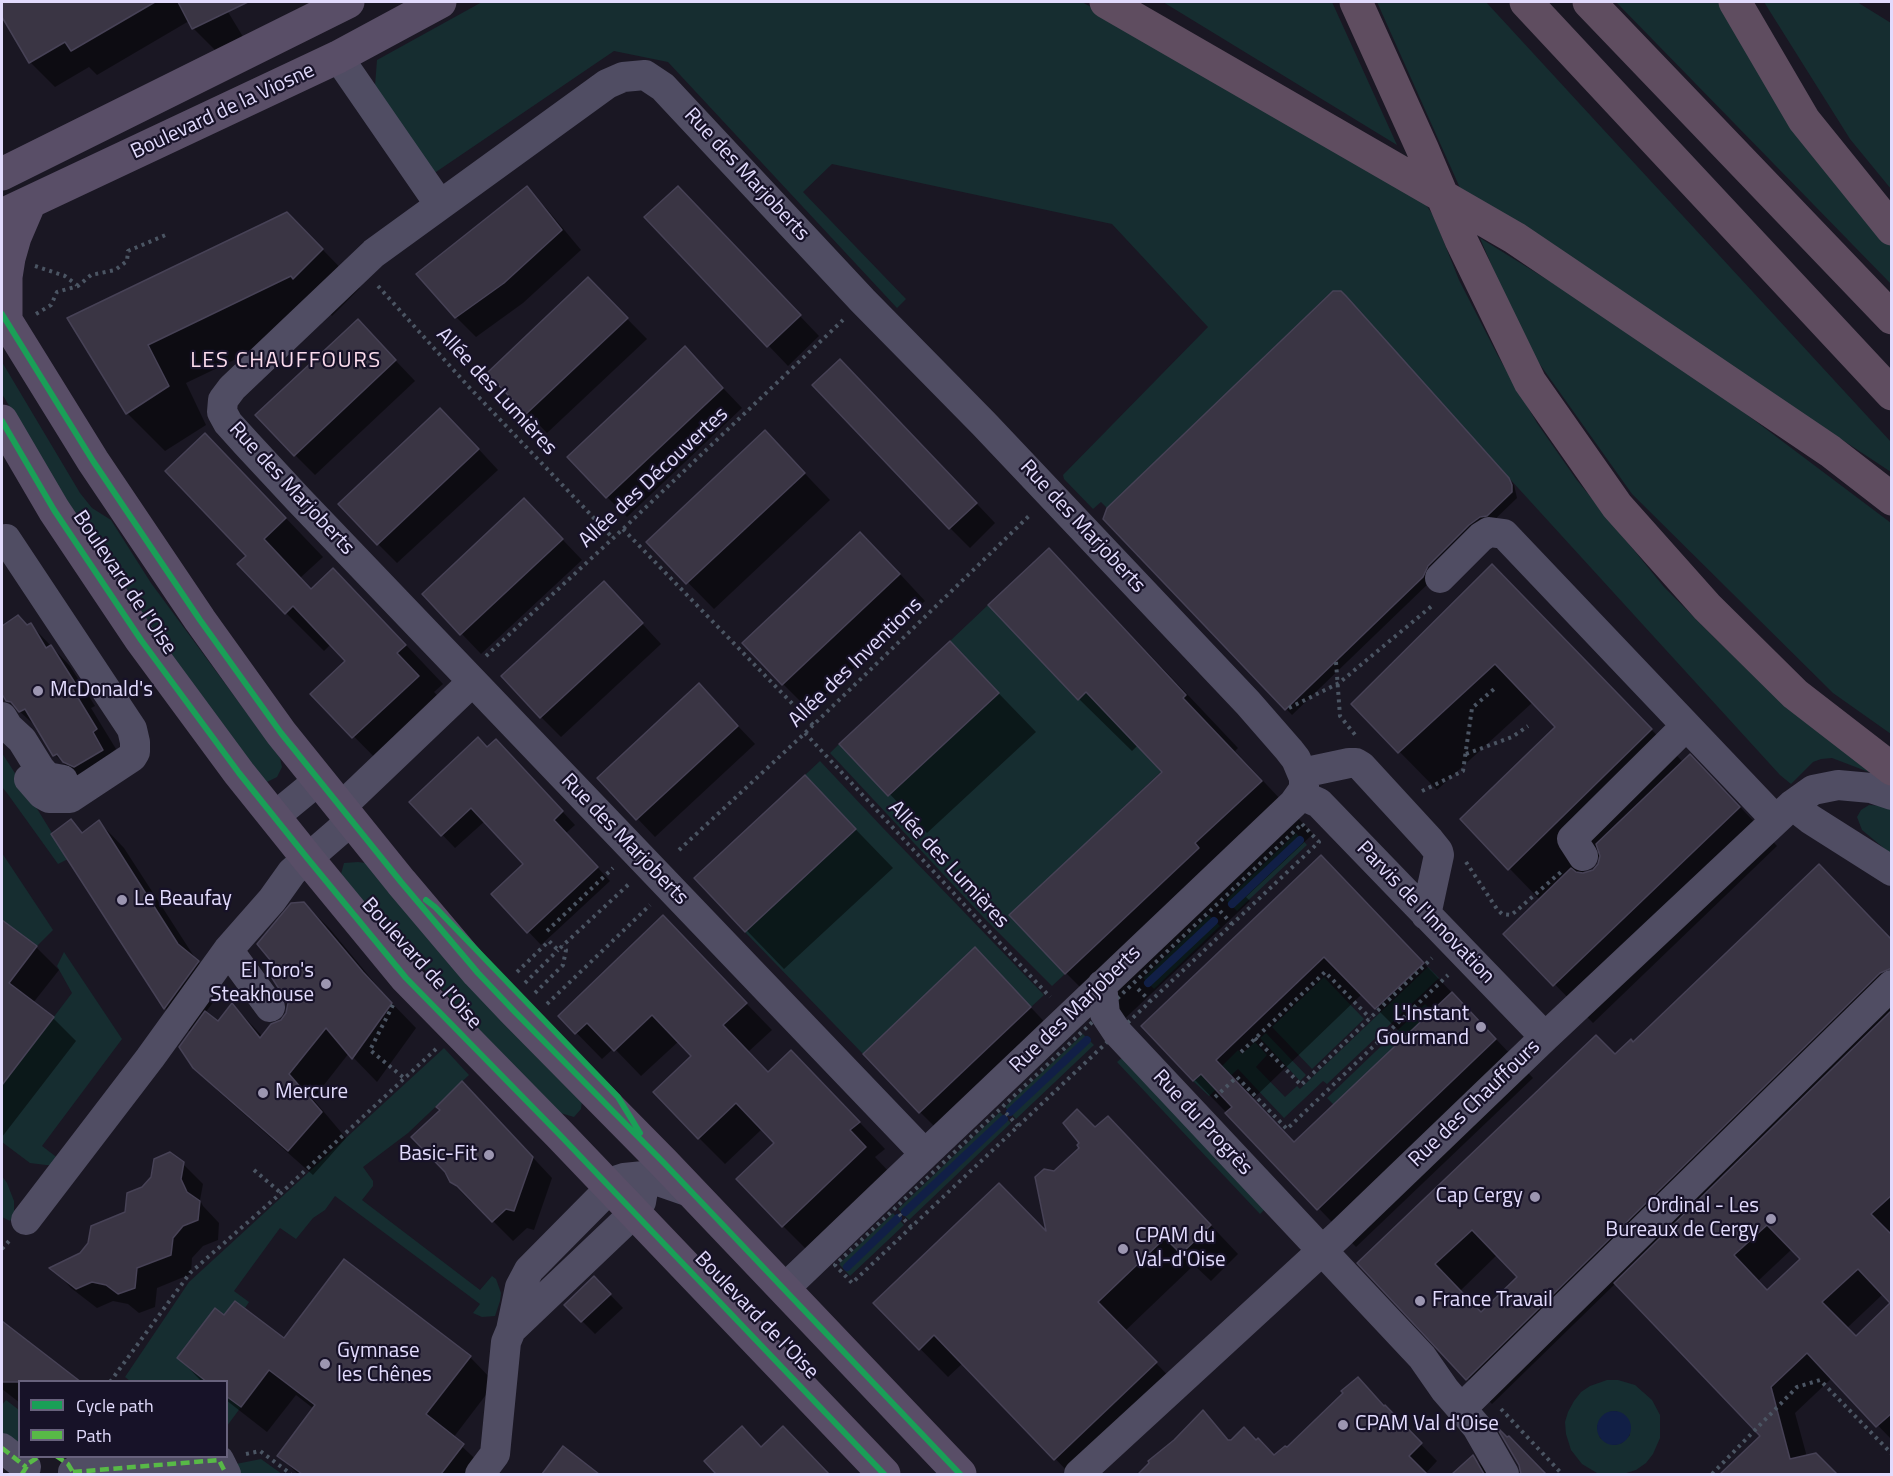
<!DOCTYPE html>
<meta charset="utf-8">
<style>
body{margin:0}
#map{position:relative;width:1893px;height:1476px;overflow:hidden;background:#1a1723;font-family:"Titillium Web",sans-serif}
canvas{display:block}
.frame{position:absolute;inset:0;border:3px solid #e2dbfd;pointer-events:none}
.legend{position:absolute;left:18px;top:1380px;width:210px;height:78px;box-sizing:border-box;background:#171228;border:2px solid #68627d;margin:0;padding:8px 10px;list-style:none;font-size:18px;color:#e2dbfd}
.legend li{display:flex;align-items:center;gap:12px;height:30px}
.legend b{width:30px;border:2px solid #68627d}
</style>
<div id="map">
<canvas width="1893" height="1476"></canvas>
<div class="frame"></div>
<ul class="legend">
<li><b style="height:8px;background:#1a9f57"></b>Cycle path</li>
<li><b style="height:8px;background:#58b947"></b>Path</li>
</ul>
</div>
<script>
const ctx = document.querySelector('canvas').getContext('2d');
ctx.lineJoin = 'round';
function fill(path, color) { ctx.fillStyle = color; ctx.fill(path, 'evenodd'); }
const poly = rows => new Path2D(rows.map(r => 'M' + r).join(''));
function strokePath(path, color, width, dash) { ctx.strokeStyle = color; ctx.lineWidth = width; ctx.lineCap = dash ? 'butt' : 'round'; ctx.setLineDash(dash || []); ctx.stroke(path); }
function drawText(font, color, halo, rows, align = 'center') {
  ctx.font = font + ' "Titillium Web",sans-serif'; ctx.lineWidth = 4.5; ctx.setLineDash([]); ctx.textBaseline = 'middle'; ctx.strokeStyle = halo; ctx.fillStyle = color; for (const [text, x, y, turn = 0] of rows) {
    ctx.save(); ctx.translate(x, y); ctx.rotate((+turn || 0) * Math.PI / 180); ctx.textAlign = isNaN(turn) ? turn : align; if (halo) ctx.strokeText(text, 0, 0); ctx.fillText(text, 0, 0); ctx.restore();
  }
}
const green = poly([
 [482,2,1082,2,1331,144,1424,202,1433,215,1459,280,1498,356,1537,423,1576,479,1664,587,1722,645,1781,697,1874,774,1832,758,1821,759,1813,762,1791,784,1780,775,1509,478,1342,293,1334,291,1329,294,1107,508,1101,502,1093,509,1064,479,1063,475,1208,327,1112,224,832,164,803,192,906,299,897,308,668,62,614,51,433,174,375,86,377,60],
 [1163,2,1332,2,1397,145],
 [1377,2,1486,2,1891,442,1891,472,1460,188],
 [1616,2,1721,2,1891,245,1891,284],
 [1764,2,1857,2,1891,23,1891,189,1850,139],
 [1480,238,1661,350,1891,523,1891,734,1833,693,1632,494,1524,342],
 [2,362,80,493,92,508,111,520,151,583,280,758,282,767,277,777,267,782,258,777,217,723,93,543,2,394],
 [988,605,1094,684,1167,766,1010,915,1065,974,1052,986,984,918,830,753,839,744,889,796,999,693,950,641],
 [2,753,20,781,68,859,58,864,7,793,2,787],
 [820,761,883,828,1044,995,1031,1007,975,948,863,1054,745,932,856,829,805,775],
 [1869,805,1885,806,1891,809,1891,854,1862,830,1857,817,1861,810],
 [1296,833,1307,845,1237,911,1226,900],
 [2,853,53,930,37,946,2,920],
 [358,862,366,863,582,1101,581,1109,574,1117,557,1112,473,1024,350,886,341,874,344,863],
 [1209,915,1220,926,1154,989,1143,978],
 [64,952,122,1039,42,1146,59,1159,53,1165,46,1165,30,1163,2,1142,2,1085,72,993,57,966],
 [1428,967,1439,978,1327,1084,1323,1081,1284,1118,1238,1069,1209,1096,1193,1081,1208,1067,1215,1073,1238,1050,1242,1054,1255,1042,1267,1055,1256,1067,1285,1097,1297,1086,1300,1089],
 [1324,977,1364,1019,1312,1069,1272,1027],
 [1425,1004,1429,1008,1420,1017,1422,1021,1334,1105,1327,1098],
 [1266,1033,1306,1075,1300,1081,1260,1038],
 [1083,1034,1094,1045,1016,1119,1005,1107],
 [444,1048,469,1075,408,1133,363,1167,373,1181,373,1186,362,1200,480,1290,492,1276,496,1279,501,1293,500,1301,495,1316,482,1317,473,1313,480,1304,335,1196,325,1210,313,1218,296,1239,280,1228,234,1291,249,1302,245,1308,235,1301,224,1315,215,1308,177,1358,207,1381,130,1381,125,1377,189,1282],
 [1125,1055,1268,1206,1260,1214,1117,1062],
 [1000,1112,1011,1123,909,1220,898,1209],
 [2,1176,7,1183,14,1201,14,1216,10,1221,2,1217],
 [893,1213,904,1225,850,1276,839,1264],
 [1607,1380,1618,1380,1635,1385,1652,1400,1660,1415,1660,1438,1653,1454,1646,1463,1636,1470,1623,1474,1597,1473,1582,1464,1571,1450,1566,1434,1565,1422,1568,1412,1574,1401,1581,1392,1590,1386],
 [1617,1411,1630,1435,1622,1443,1614,1445,1600,1438,1597,1426,1609,1412],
 [226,1396,241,1407,227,1426,226,1426],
 [6,1400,19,1410,20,1449,2,1438,2,1405],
 [261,1459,282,1474,237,1474,236,1464]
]);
const water = poly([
 '1597 1428a17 17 0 1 1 34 0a17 17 0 1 1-34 0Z'
]);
const shadow = poly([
 [2,2,222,2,245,40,218,53,193,28,189,21,97,75,89,67,55,87,30,62,2,14],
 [526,188,546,208,581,250,523,303,476,337,456,317],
 [697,208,819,336,788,366,646,217],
 [287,213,360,288,332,316,330,314,186,383,206,425,165,451,127,413,69,319],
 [588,279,647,339,547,433,489,373],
 [1352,305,1514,485,1517,498,1292,715,1105,518],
 [377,341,415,381,315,475,295,455],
 [704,368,742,408,627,517,607,497],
 [860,380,995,523,970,548,950,528],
 [460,429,498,470,397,563,378,544],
 [791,459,830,500,714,609,648,542],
 [243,473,323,557,300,578,312,590,371,608,443,684,434,692,456,715,392,775,312,694,347,661,331,644,324,651,286,613,248,556],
 [544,520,582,560,481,654,424,594],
 [1049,550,1101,603,1238,748,1235,751,1313,834,1246,897,1250,901,1118,1025,1066,973,1164,772,1138,745,1132,751,1079,699],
 [887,560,925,601,809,710,783,684],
 [623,603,661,644,561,737,541,717],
 [1530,605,1683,762,1728,794,1777,846,1593,1023,1505,934,1540,900,1509,868,1557,727,1533,702,1437,790,1353,704],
 [1603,852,1599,865,1594,871,1578,877],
 [19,618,28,626,31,625,70,666,95,706,91,708,116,749,111,753,121,770,84,782,55,755,40,730,7,700,2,691,2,629],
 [950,643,1036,732,927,833,842,744],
 [716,703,755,744,655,837,599,778],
 [488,749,509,754,575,825,566,833,610,881,541,945,493,894,525,864,485,821,455,848,411,802],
 [805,777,893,868,784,969,696,878],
 [71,821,84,834,99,822,124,848,197,961,224,988,205,1013,218,1023,233,1005,263,1037,287,1015,289,1002,282,972,304,903,329,928,388,999,416,1028,377,1082,349,1053,313,1099,346,1138,313,1175,219,1092,194,1067,191,1033,165,1008,53,834],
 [1359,895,1533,1078,1356,1247,1194,1079],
 [1362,994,1406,1038,1295,1143,1253,1099],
 [2,922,36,947,59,970,33,1003,53,1018,76,1041,2,1137],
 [1892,941,1892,1302,1883,1294,1847,1328,1856,1338,1892,1304,1892,1440,1832,1378,1795,1413,1807,1457,1816,1454,1836,1474,1728,1474,1727,1470,1762,1436,1616,1283,1492,1404,1359,1263,1615,1056,1633,1044],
 [1792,1249,1802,1259,1768,1291,1758,1281],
 [1498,1254,1520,1277,1482,1314,1460,1291],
 [689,944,772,1030,748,1052,769,1074,817,1078,885,1149,875,1157,891,1174,809,1252,783,1226,776,1143,762,1129,725,1164,699,1138,693,1056,679,1041,641,1076,614,1048,602,1059,560,1016],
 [1001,976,1056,1034,946,1138,920,1112],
 [482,1103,552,1178,534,1230,527,1228,513,1241,477,1205,471,1202,451,1181],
 [1095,1129,1136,1146,1238,1254,1211,1281,1194,1265,1125,1331,1184,1392,1070,1474,963,1363,948,1377,875,1303,1048,1235,1055,1173,1082,1148],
 [183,1164,203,1184,200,1200,203,1206,219,1223,218,1240,203,1246,192,1258,191,1274,157,1288,155,1307,139,1313,128,1304,113,1301,97,1308,71,1288,52,1268,81,1255,126,1213,143,1188],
 [594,1278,623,1308,595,1334,566,1305],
 [225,1317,284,1340,470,1357,495,1383,453,1438,488,1471,486,1474,298,1474,279,1456,314,1409,296,1395,267,1432,226,1400,226,1382,202,1382,179,1358],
 [2,1323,67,1373,20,1382,20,1403,2,1389],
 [1385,1407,1437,1461,1425,1474,1136,1474,1175,1441,1203,1412,1231,1442,1257,1442,1275,1457,1287,1449],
 [761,1448,808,1453,828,1474,719,1474,706,1461],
 [564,1449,596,1474,543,1474],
 [1473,1457,1490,1474,1454,1474]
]);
const stream = poly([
 [1232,904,1300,840],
 [1148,983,1214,921],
 [1010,1112,1087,1040],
 [905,1212,1004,1119],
 [847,1267,898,1218]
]);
const building = poly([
 [2,2,155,2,71,51,65,42,29,63,2,17,2,2],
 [178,2,248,2,192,29,178,2],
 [527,186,562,230,504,283,455,318,416,274,527,186],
 [678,186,801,315,767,347,644,217,678,186],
 [287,212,323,249,293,279,291,276,148,345,169,386,126,414,67,318,287,212],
 [588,277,628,318,526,414,487,373,588,277],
 [1333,291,1341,291,1346,296,1509,478,1512,485,1512,492,1487,516,1480,517,1469,525,1428,566,1423,577,1285,710,1103,519,1107,508,1333,291],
 [358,319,396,360,294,456,255,415,358,319],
 [685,346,723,388,606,498,567,457,685,346],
 [840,359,977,503,949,529,812,385,840,359],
 [440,408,479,449,377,545,338,504,440,408],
 [765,430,805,473,686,584,646,542,765,430],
 [205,433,286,518,264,539,311,589,333,568,406,645,397,653,419,676,352,738,310,694,345,661,293,606,285,614,237,564,246,556,165,471,205,433],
 [524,498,563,539,460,635,422,594,524,498],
 [860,532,900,574,782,685,742,643,860,532],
 [1049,548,1186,695,1183,698,1262,781,1195,843,1199,848,1065,974,1009,915,1162,772,1086,692,1078,700,988,605,1049,548],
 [1492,564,1652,729,1508,870,1460,819,1555,727,1495,664,1398,753,1351,704,1492,564],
 [604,581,643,623,540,718,501,676,604,581],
 [18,615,27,625,31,623,46,648,51,645,77,686,72,688,97,729,93,732,103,750,74,767,63,762,57,754,53,756,25,709,19,712,11,702,6,701,2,694,2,626,18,615],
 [950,641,999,693,888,796,839,744,950,641],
 [699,683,738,726,636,820,597,778,699,683],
 [478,737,487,747,496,739,563,811,554,820,598,867,527,933,491,894,523,864,471,808,441,836,409,802,478,737],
 [1690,754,1740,807,1553,986,1503,934,1571,868,1576,872,1583,873,1593,870,1598,864,1600,856,1596,844,1690,754],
 [805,775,856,829,745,932,694,878,805,775],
 [71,819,82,833,99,820,178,944,199,961,164,1009,51,834,71,819],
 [1321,855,1424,963,1375,1009,1324,957,1216,1060,1294,1142,1452,992,1496,1039,1317,1210,1225,1113,1232,1107,1201,1074,1193,1081,1141,1026,1321,855],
 [1819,864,1892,940,1892,968,1880,973,1466,1380,1357,1263,1596,1035,1615,1054,1631,1039,1633,1042,1819,864],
 [1472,1230,1517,1277,1481,1312,1435,1264,1472,1230],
 [304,902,363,972,392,1003,352,1059,326,1028,289,1074,322,1112,288,1151,193,1068,179,1047,205,1011,218,1021,232,1003,260,1038,271,1024,281,1020,286,1013,288,1003,272,978,280,972,257,944,291,903,304,902],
 [663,915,747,1003,723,1025,768,1072,791,1050,860,1122,850,1130,866,1147,782,1227,736,1179,774,1143,736,1103,698,1139,653,1092,691,1056,652,1015,614,1051,587,1023,575,1034,558,1016,663,915],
 [2,920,37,946,9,983,54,1017,2,1085,2,920],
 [975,947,1031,1007,919,1113,863,1054,975,947],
 [1892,1010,1892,1195,1871,1214,1892,1235,1892,1413,1876,1427,1807,1353,1771,1387,1790,1459,1816,1453,1837,1474,1720,1474,1760,1436,1614,1283,1892,1010],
 [1767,1225,1800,1259,1767,1290,1734,1255,1767,1225],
 [1858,1269,1890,1303,1856,1336,1822,1302,1858,1269],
 [462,1081,533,1157,514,1211,506,1209,492,1222,457,1186,450,1182,445,1172,411,1137,440,1110,436,1107,462,1081],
 [1077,1109,1095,1127,1108,1116,1211,1225,1181,1254,1165,1238,1098,1302,1157,1362,1054,1460,934,1335,919,1350,873,1303,999,1183,1046,1231,1035,1177,1044,1169,1054,1171,1079,1148,1077,1145,1079,1143,1063,1123,1077,1109],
 [170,1152,184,1162,181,1179,187,1192,200,1201,198,1220,183,1226,173,1238,171,1255,137,1268,135,1288,118,1294,106,1285,92,1282,76,1289,49,1268,80,1253,88,1243,91,1226,125,1212,127,1193,142,1187,151,1177,154,1159,170,1152],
 [344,1259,471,1356,426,1414,464,1444,441,1474,302,1474,277,1456,315,1405,269,1370,241,1407,226,1396,226,1382,207,1382,177,1358,215,1308,224,1315,235,1301,284,1338,344,1259],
 [594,1276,611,1294,581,1322,564,1305,594,1276],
 [2,1321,81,1382,2,1382,2,1321],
 [1358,1377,1384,1406,1385,1405,1422,1443,1409,1456,1427,1474,1138,1474,1149,1463,1148,1461,1174,1440,1203,1410,1228,1440,1231,1440,1244,1427,1256,1440,1258,1438,1274,1455,1285,1446,1287,1447,1343,1393,1341,1391,1358,1377],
 [742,1426,761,1447,783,1426,829,1474,716,1474,704,1461,742,1426],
 [1496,1426,1507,1437,1509,1436,1546,1474,1521,1474,1519,1465,1496,1426],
 [563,1446,599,1474,542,1474,563,1446],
 [1473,1455,1484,1474,1452,1474,1473,1455]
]);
const path = poly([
 [35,266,65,276,77,285],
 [378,286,468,386,612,537],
 [36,314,51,305,57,292,78,286,91,275,115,270,127,261,128,251,168,234],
 [623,529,813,725],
 [486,656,623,529,843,320],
 [1336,662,1340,716,1356,736],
 [1289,708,1339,683,1433,605],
 [805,733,1050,997],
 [1466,754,1512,737,1528,726],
 [1422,791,1463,771,1472,708,1494,689],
 [1302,824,1319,842,852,1283,835,1265,1302,824],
 [679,850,805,733,1031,514],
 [1466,862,1497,909,1502,914,1511,915,1515,912,1562,871],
 [1220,911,1232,924],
 [547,931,613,868],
 [517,972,549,941,558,950,630,883],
 [525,983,558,950],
 [1138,989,1150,1001],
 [535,993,563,965,566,950,562,946],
 [547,1004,650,905],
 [393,1005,370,1050,404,1078],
 [1255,1038,1301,1085,1432,958],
 [1241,1052,1325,972,1370,1018],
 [1215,1097,1237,1077,1287,1129,1448,975],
 [1006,1113,1018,1126],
 [254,1170,281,1193],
 [899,1214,911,1227],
 [2,1249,9,1241],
 [110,1382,190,1273,281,1193,436,1049],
 [1501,1409,1562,1474],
 [246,1454,260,1451,291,1474],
 [1712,1474,1797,1387,1820,1380,1892,1454]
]);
const minor = poly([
 [338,57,440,205],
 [645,75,663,87,863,301,984,424,1248,703,1289,750,1296,759,1304,778,1304,789,1294,803,925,1154,299,500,247,444,228,423,222,412,223,400,232,388,374,253,607,84,623,77,645,75],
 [6,539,132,729,135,742,135,752,132,757,70,798,49,798,42,794,29,779],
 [1440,578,1481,537,1489,532,1504,534,1776,820],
 [2,717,8,727,22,740,40,769,47,777,63,780],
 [1302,773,1349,763,1356,763,1361,766,1430,841,1438,851,1439,855,1426,915],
 [1301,795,1319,803,1545,1037],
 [1792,805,1810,819,1892,871],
 [341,807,472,682],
 [274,817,319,780],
 [1583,856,1572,839,1686,726],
 [228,950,270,1007],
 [1102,985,1105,1014,1117,1032,1422,1357,1445,1390,1477,1427,1504,1474],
 [26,1220,150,1058,228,950,272,900,292,872,352,820],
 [784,1289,925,1154],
 [511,1330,634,1213,641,1202,643,1190],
 [1462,1408,1892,985],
 [2,1448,26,1467],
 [73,1472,219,1460,226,1474],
 [480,1474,495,1454,506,1342,511,1330,520,1287,529,1270,618,1180,624,1178,644,1176,693,1193],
 [1079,1474,1338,1236,1545,1037,1792,805,1813,790,1838,785,1871,788,1892,795]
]);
const major = poly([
 [2,174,348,2],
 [2,215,338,57,440,2],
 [2,314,93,461,200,620,281,733,401,882,478,973,514,1011,664,1163,960,1474],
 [6,321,6,277,9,258,15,237,30,202],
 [2,421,54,510,141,640,239,773,308,859,406,978,559,1134,884,1474]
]);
const highway = poly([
 [1106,2,1515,238,1830,451,1892,499],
 [1356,2,1422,148,1461,240,1530,382,1617,506,1707,607,1795,694,1892,769],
 [1526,2,1892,394],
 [1589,2,1892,318],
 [1735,2,1804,120,1892,229]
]);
const quiet = poly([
 [2,1448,26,1467],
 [56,1456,68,1464,74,1474],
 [73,1472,219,1460,226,1474],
 [22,1474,29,1463,40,1456]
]);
const cycleway = poly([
 [2,314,93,461,200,620,281,733,401,882,478,973,514,1011,664,1163,960,1474],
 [2,421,54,510,141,640,239,773,308,859,406,978,559,1134,884,1474],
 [426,900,435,907,618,1097,640,1133]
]);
const markers = [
 [38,691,6,"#9c96b1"],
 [122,900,6,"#9c96b1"],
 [326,984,6,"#9c96b1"],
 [1481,1027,6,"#9c96b1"],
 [263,1093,6,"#9c96b1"],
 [489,1155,6,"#9c96b1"],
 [1535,1197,6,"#9c96b1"],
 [1771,1219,6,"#9c96b1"],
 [1123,1249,6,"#9c96b1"],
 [1420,1301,6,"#9c96b1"],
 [325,1364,6,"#9c96b1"],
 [1343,1425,6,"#9c96b1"]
];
const streetNames = [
 ["Boulevard de la Viosne",223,112,-25],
 ["Rue des Marjoberts",746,175,47],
 ["Allée des Lumières",496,392,47],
 ["Allée des Découvertes",654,478,-43],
 ["Rue des Marjoberts",291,489,47],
 ["Rue des Marjoberts",1082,527,47],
 ["Boulevard de l'Oise",124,583,56],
 ["Allée des Inventions",856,663,-44],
 ["Rue des Marjoberts",624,840,46],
 ["Allée des Lumières",948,865,47],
 ["Parvis de l'Innovation",1425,913,46],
 ["Boulevard de l'Oise",421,964,48],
 ["Rue des Marjoberts",1076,1010,-44],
 ["Rue des Chauffours",1475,1104,-44],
 ["Rue du Progrès",1202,1123,47],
 ["Boulevard de l'Oise",756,1316,46]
];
const poiNames = [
 ["McDonald's",50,691],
 ["Le Beaufay",134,900],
 ["El Toro's",314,972,"right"],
 ["Steakhouse",314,996,"right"],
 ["L'Instant",1469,1015,"right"],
 ["Gourmand",1469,1039,"right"],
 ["Mercure",275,1093],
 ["Basic-Fit",477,1155,"right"],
 ["Cap Cergy",1523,1197,"right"],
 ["Ordinal - Les",1759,1207,"right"],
 ["Bureaux de Cergy",1759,1231,"right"],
 ["CPAM du",1135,1237],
 ["Val-d'Oise",1135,1261],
 ["France Travail",1432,1301],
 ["Gymnase",337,1352],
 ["les Chênes",337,1376],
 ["CPAM Val d'Oise",1355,1425]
];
const neighbourhoodNames = [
 ["LES CHAUFFOURS",286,362]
];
fill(green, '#162d30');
fill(water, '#111f46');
fill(shadow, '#0007');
strokePath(stream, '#111f46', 8);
fill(building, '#3a3544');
strokePath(building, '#474256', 1.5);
strokePath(path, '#4b5563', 4, [3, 4.5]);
strokePath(minor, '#504d63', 30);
strokePath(major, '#594e67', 33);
strokePath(highway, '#5f4d60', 33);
strokePath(quiet, '#58b947', 4.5, [9, 4.5]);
strokePath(cycleway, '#1a9f57', 6);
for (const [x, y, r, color] of markers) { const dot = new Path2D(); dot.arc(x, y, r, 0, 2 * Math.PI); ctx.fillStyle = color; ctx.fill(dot); strokePath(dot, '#171228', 2); }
drawText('21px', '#e2dbfd', '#171228', streetNames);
drawText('21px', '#e2dbfd', '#171228', poiNames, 'left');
ctx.letterSpacing = '1.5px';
drawText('22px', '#fdddee', '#171228', neighbourhoodNames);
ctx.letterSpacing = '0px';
</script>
